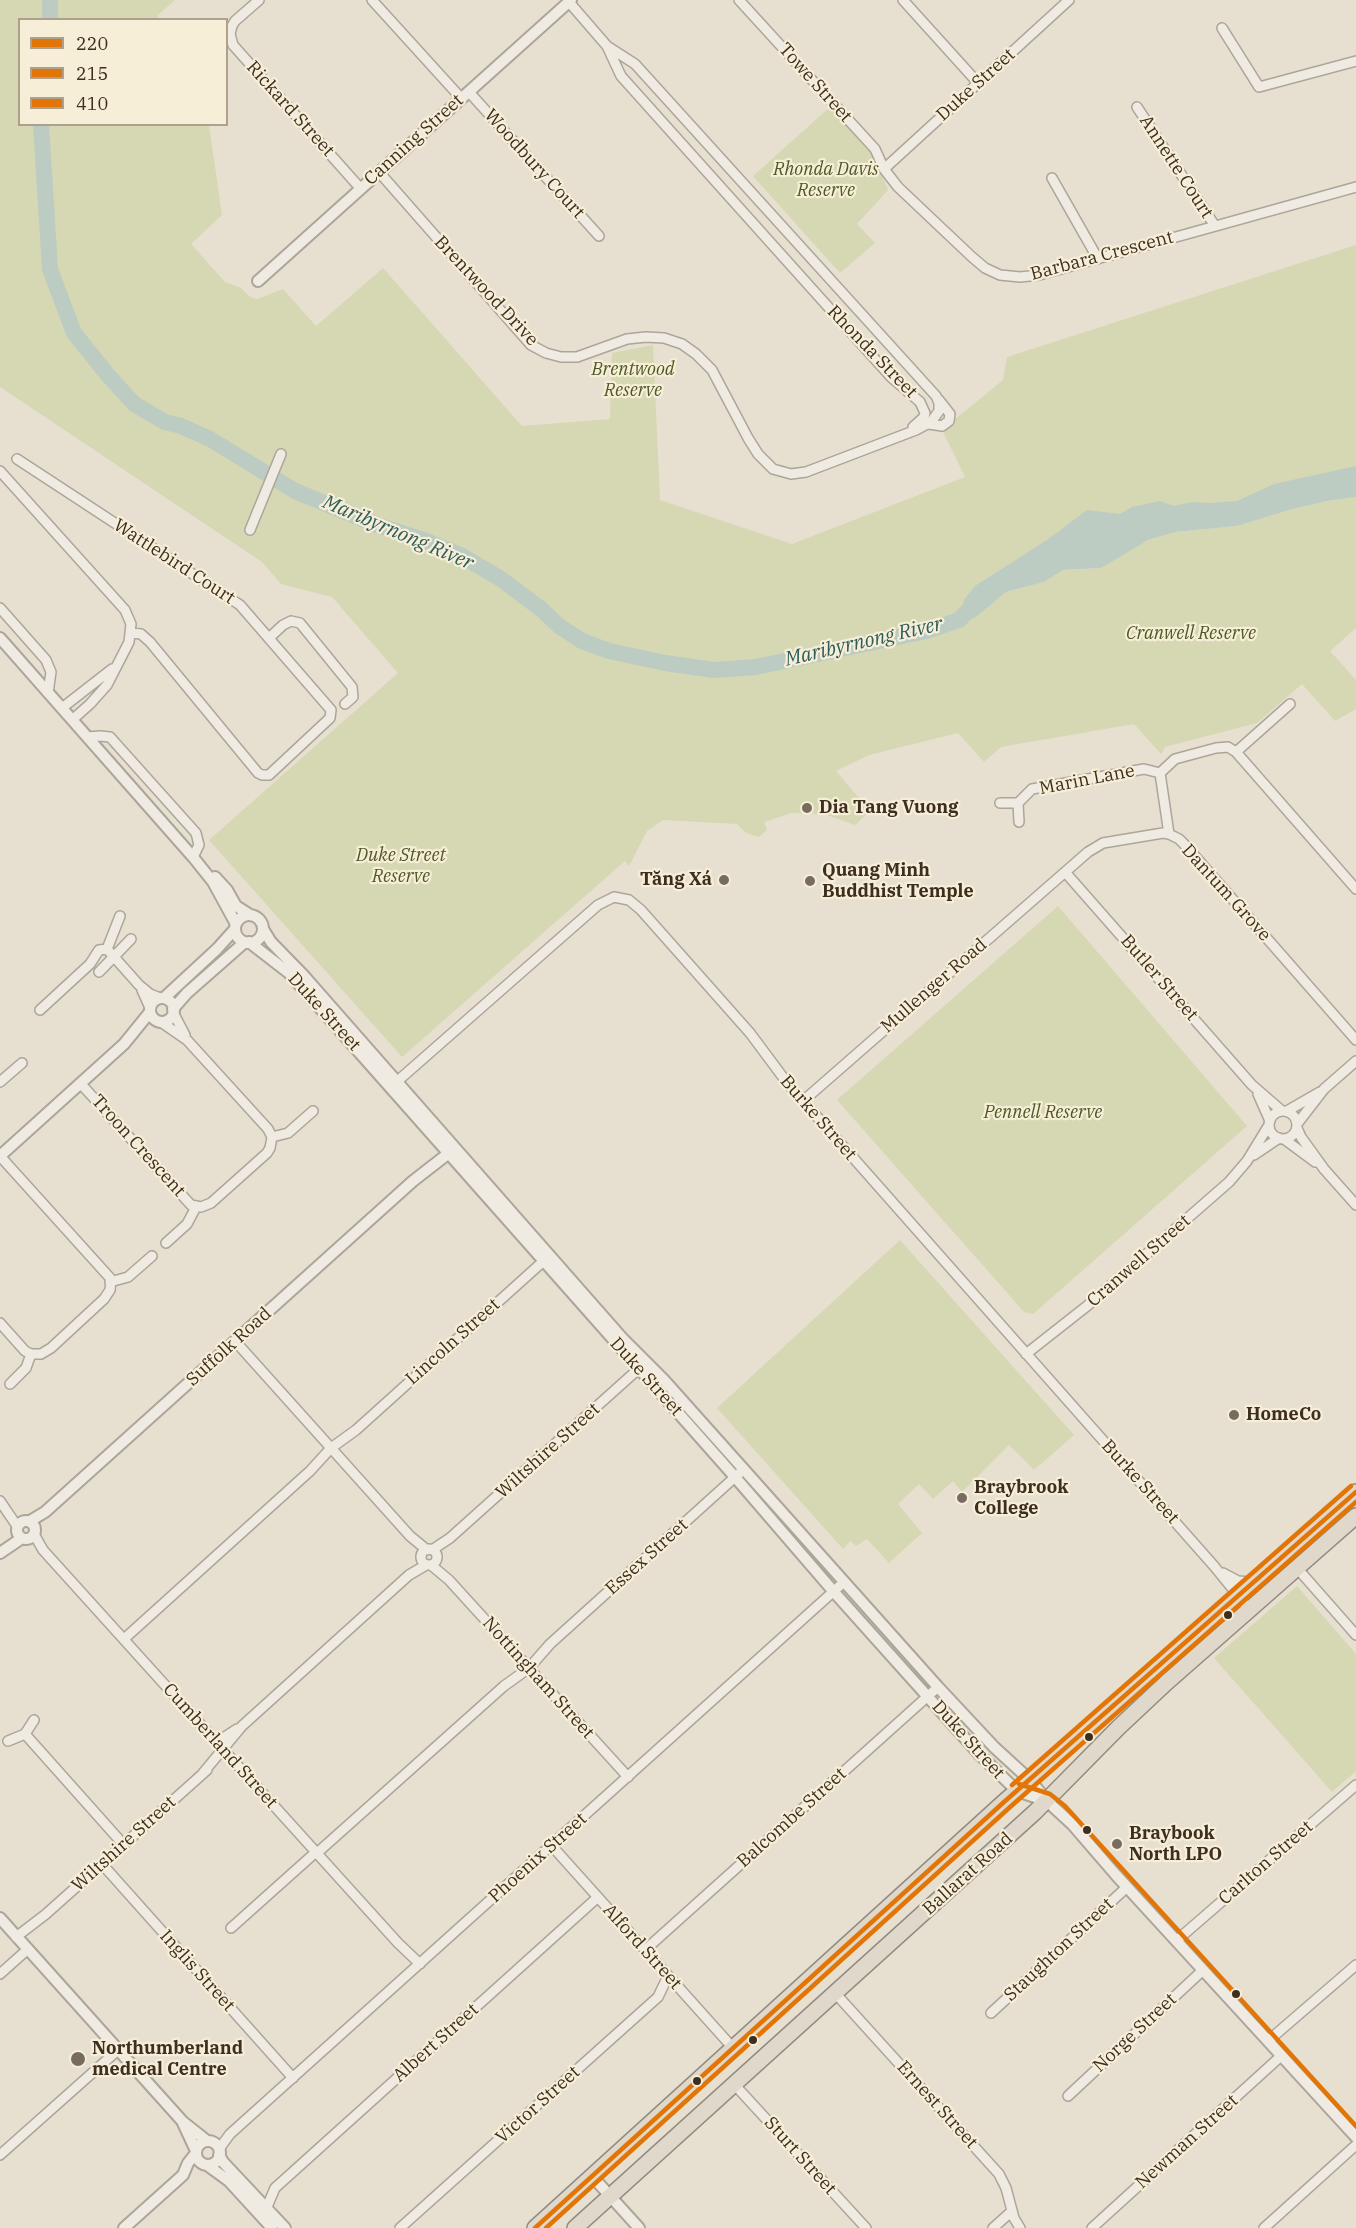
<!DOCTYPE html>
<meta charset="utf-8">
<style>
body{margin:0}
#map{position:relative;width:1356px;height:2228px;overflow:hidden;background:#e7e0d1;font-family:"IBM Plex Serif",serif}
canvas{display:block}
.legend{position:absolute;left:18px;top:18px;width:210px;height:108px;box-sizing:border-box;background:#f7eed8;border:2px solid #ada18e;margin:0;padding:8px 10px;list-style:none;font-size:18px;color:#3d2e20}
.legend li{display:flex;align-items:center;gap:12px;height:30px}
.legend b{width:30px;border:2px solid #ada18e}
</style>
<div id="map">
<canvas width="1356" height="2228"></canvas>
<ul class="legend">
<li><b style="height:8px;background:#e27505"></b>220</li>
<li><b style="height:8px;background:#e27505"></b>215</li>
<li><b style="height:8px;background:#e27505"></b>410</li>
</ul>
</div>
<script>
const ctx = document.querySelector('canvas').getContext('2d');
ctx.lineJoin = 'round';
function fill(path, color) { ctx.fillStyle = color; ctx.fill(path, 'evenodd'); }
const poly = rows => new Path2D(rows.map(r => 'M' + r).join(''));
function strokePath(path, color, width, dash) { ctx.strokeStyle = color; ctx.lineWidth = width; ctx.lineCap = dash ? 'butt' : 'round'; ctx.setLineDash(dash || []); ctx.stroke(path); }
function drawText(font, color, halo, rows, align = 'center') {
  ctx.font = font + ' "IBM Plex Serif",serif'; ctx.lineWidth = 4.5; ctx.setLineDash([]); ctx.textBaseline = 'middle'; ctx.strokeStyle = halo; ctx.fillStyle = color; for (const [text, x, y, turn = 0] of rows) {
    ctx.save(); ctx.translate(x, y); ctx.rotate((+turn || 0) * Math.PI / 180); ctx.textAlign = isNaN(turn) ? turn : align; if (halo) ctx.strokeText(text, 0, 0); ctx.fillText(text, 0, 0); ctx.restore();
  }
}
const green = poly([
 [0,0,175,0,158,15,158,19,20,20,20,124,209,125,222,215,191,244,225,282,241,288,250,297,257,299,283,289,316,326,383,268,522,426,610,419,612,353,653,345,660,500,792,544,965,477,942,430,1003,380,1007,357,1356,245,1356,476,1085,540,960,619,975,618,1006,592,1044,582,1063,570,1092,569,1148,540,1175,532,1237,526,1293,509,1327,501,1356,497,1356,628,1330,651,1356,680,1356,709,1335,721,1302,684,1257,723,1165,747,1161,754,1134,724,1001,747,984,762,958,733,869,755,836,771,870,811,855,825,824,814,792,813,764,822,767,830,759,837,746,833,737,824,663,820,647,831,629,866,625,861,402,1057,209,840,398,673,332,597,281,584,262,562,0,387],
 [830,107,874,157,888,190,857,224,875,243,840,273,753,176],
 [1058,906,1247,1126,1033,1314,1024,1312,837,1100],
 [900,1240,1074,1435,1034,1470,1009,1445,962,1492,953,1481,933,1499,919,1484,898,1504,922,1533,889,1563,867,1539,856,1546,850,1541,843,1549,717,1408],
 [1297,1586,1356,1654,1356,1771,1332,1792,1214,1658]
]);
const water = poly([
 [1356,466,1356,497,1327,501,1293,509,1237,526,1175,532,1148,540,1101,568,1063,570,1044,582,1006,592,975,618,959,620,964,600,975,586,1047,540,1087,510,1120,514,1132,507,1160,501,1174,506,1192,502,1211,503,1237,501,1274,484]
]);
const river = poly([
 [50,0,50,20],
 [41,124,50,269,74,333,107,374,134,404,165,422,181,426,210,439,295,491,377,525,421,539,462,556,501,579,541,609,559,626,582,641,609,651,665,663,714,670,756,667,926,631,959,620,975,604]
]);
const minor = poly([
 [259,0,235,21,232,26,230,34,233,45,361,189],
 [372,0,461,98],
 [739,0,875,149,884,169,898,187,972,257,985,268,1000,275,1020,277,1039,275,1356,187],
 [903,0,978,83],
 [1222,28,1259,87,1356,61],
 [607,46,621,76,891,377,920,402,925,413,924,417,913,427],
 [469,92,599,236],
 [1137,107,1215,226],
 [884,169,1069,0],
 [379,172,531,345,546,353,561,357,577,357,627,339,646,337,664,338,682,344,696,354,712,370,748,438,758,454,773,469,791,474,806,472,916,430,931,422,939,411,939,403,936,396,635,64,607,46,569,2],
 [1052,178,1098,259],
 [929,424,942,426,949,421,950,414,939,400],
 [17,459,240,605,331,710,330,718,269,775,262,775,258,773,150,642,141,634,131,633],
 [0,471,125,610,131,624,129,642,107,685,90,704,72,720],
 [250,530,281,454],
 [0,608,46,660,51,672,48,693],
 [269,638,283,625,291,621,300,623,352,687,353,697,345,704],
 [62,708,112,669],
 [87,737,100,736,110,737,196,833,199,845,193,857],
 [1236,752,1290,704],
 [1000,803,1018,803,1019,822],
 [1018,803,1032,789,1038,788,1144,769,1160,773],
 [1169,834,1160,773,1175,759,1216,748,1228,747,1236,752,1356,889],
 [1065,872,1252,1085,1282,1111],
 [107,949,120,916],
 [99,972,131,939],
 [142,990,150,1008],
 [40,1010,90,964,99,950,107,949,139,985,150,994,160,998],
 [173,1012,185,1035],
 [0,1082,22,1063],
 [81,1084,191,1205,201,1207,211,1203,267,1153,270,1148,272,1137,268,1129,187,1040,161,1022],
 [393,1085,598,905,614,897,629,900,641,910,750,1033,788,1084,1214,1566,1249,1609],
 [1258,1094,1270,1121],
 [803,1101,1088,852,1103,843,1163,833,1169,834,1179,839,1186,846,1356,1040],
 [1287,1111,1320,1092],
 '1269 1125a14 14 0 1 1 28 0a14 14 0 1 1-28 0Z',
 [1297,1124,1324,1089,1356,1061],
 [1297,1128,1301,1137,1324,1169,1356,1205],
 [272,1137,288,1133,313,1111],
 [1284,1139,1315,1162],
 [1254,1155,1279,1138],
 [0,1156,111,1279,110,1290,104,1299,51,1348,41,1354,31,1354,25,1351,0,1323],
 [166,1243,187,1224,196,1207],
 [110,1282,128,1277,152,1256],
 [235,1341,410,1536,427,1550],
 [1026,1354,1087,1306,1229,1182,1247,1161,1269,1125],
 [10,1384,26,1368,31,1354],
 [0,1501,17,1526],
 [34,1534,43,1550,398,1943,420,1964],
 '421 1557a8 8 0 1 1 16 0a8 8 0 1 1-16 0Z',
 [432,1550,450,1538,644,1364],
 [431,1565,449,1580,628,1777],
 [1297,1568,1356,1635],
 [1223,1573,1238,1581,1251,1582],
 [124,1639,310,1471,331,1448,356,1430,548,1257],
 [25,1734,123,1844],
 [8,1741,25,1734,34,1720],
 [217,1742,237,1729],
 [203,1773,242,1726,409,1575,426,1565],
 [552,1846,733,2048],
 [317,1853,504,1686,529,1668,550,1644,744,1469],
 [102,1864,293,2078],
 [231,1928,316,1852],
 [16,1937,46,1914,207,1770],
 [1176,1941,1356,1785],
 [645,1950,938,1687],
 [0,1974,28,1949],
 [836,1994,999,2174,1006,2188,1014,2218,1020,2228],
 [991,2013,1127,1887],
 [1268,2041,1356,1965],
 [734,2084,866,2228],
 [1068,2096,1203,1970],
 [219,2149,230,2134,844,1582],
 [0,2155,118,2050],
 [267,2207,275,2188,598,1897],
 [400,2228,658,1997,668,1976],
 [993,2228,1012,2211],
 [1092,2228,1281,2056],
 [1264,2228,1356,2145]
]);
const tertiary = poly([
 [258,281,571,0],
 [0,638,193,857,213,882,236,924],
 [215,877,227,890,236,906,250,915],
 '235 929a14 14 0 1 1 28 0a14 14 0 1 1-28 0Z',
 [263,929,271,942,305,977,623,1339,664,1380,938,1687,994,1747,1030,1780,1047,1801,1072,1824,1116,1875,1356,2137],
 [249,942,289,973,735,1477,834,1592,980,1755,1017,1791,1047,1801],
 [164,998,217,949,235,929],
 '150 1010a12 12 0 1 1 24 0a12 12 0 1 1-24 0Z',
 [173,1009,187,993,245,942],
 [0,1156,124,1044,150,1012],
 '17 1530a9 9 0 1 1 18 0a9 9 0 1 1-18 0Z',
 [30,1521,45,1512,413,1181,449,1153,451,1148],
 [0,1553,22,1538],
 [0,1918,183,2122,207,2141],
 [183,2123,196,2151],
 '196 2153a12 12 0 1 1 24 0a12 12 0 1 1-24 0Z',
 [219,2155,223,2162,285,2228],
 [207,2165,229,2181,272,2228],
 [592,2176,639,2228],
 [124,2228,183,2175,188,2163,196,2153]
]);
const trunk = poly([
 [535,2228,1004,1802,1356,1492],
 [575,2228,1035,1812,1119,1727,1167,1682,1356,1516]
]);
const bus1 = poly([
 [535,2228,1004,1802,1356,1492]
]);
const bus2 = poly([
 [546,2228,1009,1808,1356,1502]
]);
const bus3 = poly([
 [1019,1784,1050,1794,1065,1806,1356,2126],
 [1012,1785,1351,1486]
]);
const markers = [
 [807,808,6,"#786c5e"],
 [724,880,6,"#786c5e"],
 [810,881,6,"#786c5e"],
 [1234,1415,6,"#786c5e"],
 [962,1498,6,"#786c5e"],
 [1228,1615,5,"#3d2e20"],
 [1089,1737,5,"#3d2e20"],
 [1087,1830,5,"#3d2e20"],
 [1117,1844,6,"#786c5e"],
 [1236,1994,5,"#3d2e20"],
 [753,2040,5,"#3d2e20"],
 [78,2059,8,"#786c5e"],
 [697,2081,5,"#3d2e20"]
];
const streetNames = [
 ["Towe Street",815,83,48],
 ["Duke Street",976,85,-42],
 ["Rickard Street",290,109,48],
 ["Canning Street",414,140,-42],
 ["Woodbury Court",534,164,48],
 ["Annette Court",1176,167,57],
 ["Barbara Crescent",1102,256,-15],
 ["Brentwood Drive",486,291,47],
 ["Rhonda Street",872,352,46],
 ["Wattlebird Court",174,562,33],
 ["Marin Lane",1087,780,-11],
 ["Dantum Grove",1226,893,48],
 ["Butler Street",1159,978,49],
 ["Mullenger Road",934,986,-41],
 ["Duke Street",324,1012,48],
 ["Burke Street",818,1118,49],
 ["Troon Crescent",138,1146,48],
 ["Cranwell Street",1139,1261,-41],
 ["Lincoln Street",453,1342,-42],
 ["Suffolk Road",229,1347,-42],
 ["Duke Street",646,1377,48],
 ["Wiltshire Street",548,1451,-42],
 ["Burke Street",1140,1482,48],
 ["Essex Street",647,1557,-42],
 ["Nottingham Street",538,1678,48],
 ["Duke Street",968,1740,48],
 ["Cumberland Street",220,1746,48],
 ["Balcombe Street",792,1818,-42],
 ["Wiltshire Street",124,1844,-42],
 ["Phoenix Street",538,1858,-42],
 ["Carlton Street",1266,1863,-41],
 ["Ballarat Road",968,1874,-42],
 ["Alford Street",642,1947,48],
 ["Staughton Street",1059,1950,-43],
 ["Inglis Street",197,1971,48],
 ["Norge Street",1135,2033,-43],
 ["Albert Street",436,2043,-42],
 ["Victor Street",538,2105,-42],
 ["Ernest Street",937,2105,48],
 ["Newman Street",1187,2142,-42],
 ["Sturt Street",800,2156,48]
];
const parkNames = [
 ["Rhonda Davis",826,170],
 ["Reserve",826,191],
 ["Brentwood",633,370],
 ["Reserve",633,391],
 ["Cranwell Reserve",1191,634],
 ["Duke Street",401,856],
 ["Reserve",401,877],
 ["Pennell Reserve",1043,1113]
];
const poiNames = [
 ["Dia Tang Vuong",819,808],
 ["Quang Minh",822,871],
 ["Buddhist Temple",822,892],
 ["Tăng Xá",712,880,"right"],
 ["HomeCo",1246,1415],
 ["Braybrook",974,1488],
 ["College",974,1509],
 ["Braybook",1129,1834],
 ["North LPO",1129,1855],
 ["Northumberland",92,2049],
 ["medical Centre",92,2070]
];
const waterNames = [
 ["Maribyrnong River",398,533,23],
 ["Maribyrnong River",864,642,-13]
];
fill(green, '#d6d7b3');
fill(water, '#bcccc2');
strokePath(river, '#bcccc2', 16);
strokePath(minor, '#ada599', 12);
strokePath(tertiary, '#ada599', 14);
strokePath(trunk, '#928b80', 18);
strokePath(minor, '#efebe3', 9);
strokePath(tertiary, '#efebe3', 10);
strokePath(trunk, '#e0d9cb', 15);
strokePath(bus1, '#e27505', 4.5);
strokePath(bus2, '#e27505', 4.5);
strokePath(bus3, '#e27505', 4.5);
for (const [x, y, r, color] of markers) { const dot = new Path2D(); dot.arc(x, y, r, 0, 2 * Math.PI); ctx.fillStyle = color; ctx.fill(dot); strokePath(dot, '#f7eed8', 2); }
drawText('18px', '#3d2e20', '#f7eed8', streetNames);
drawText('italic 18px', '#4d5a26', '#f7eed8', parkNames);
drawText('bold 18px', '#3d2e20', '#f7eed8', poiNames, 'left');
drawText('italic 20px', '#2f5d5a', '#f7eed8', waterNames);
</script>
